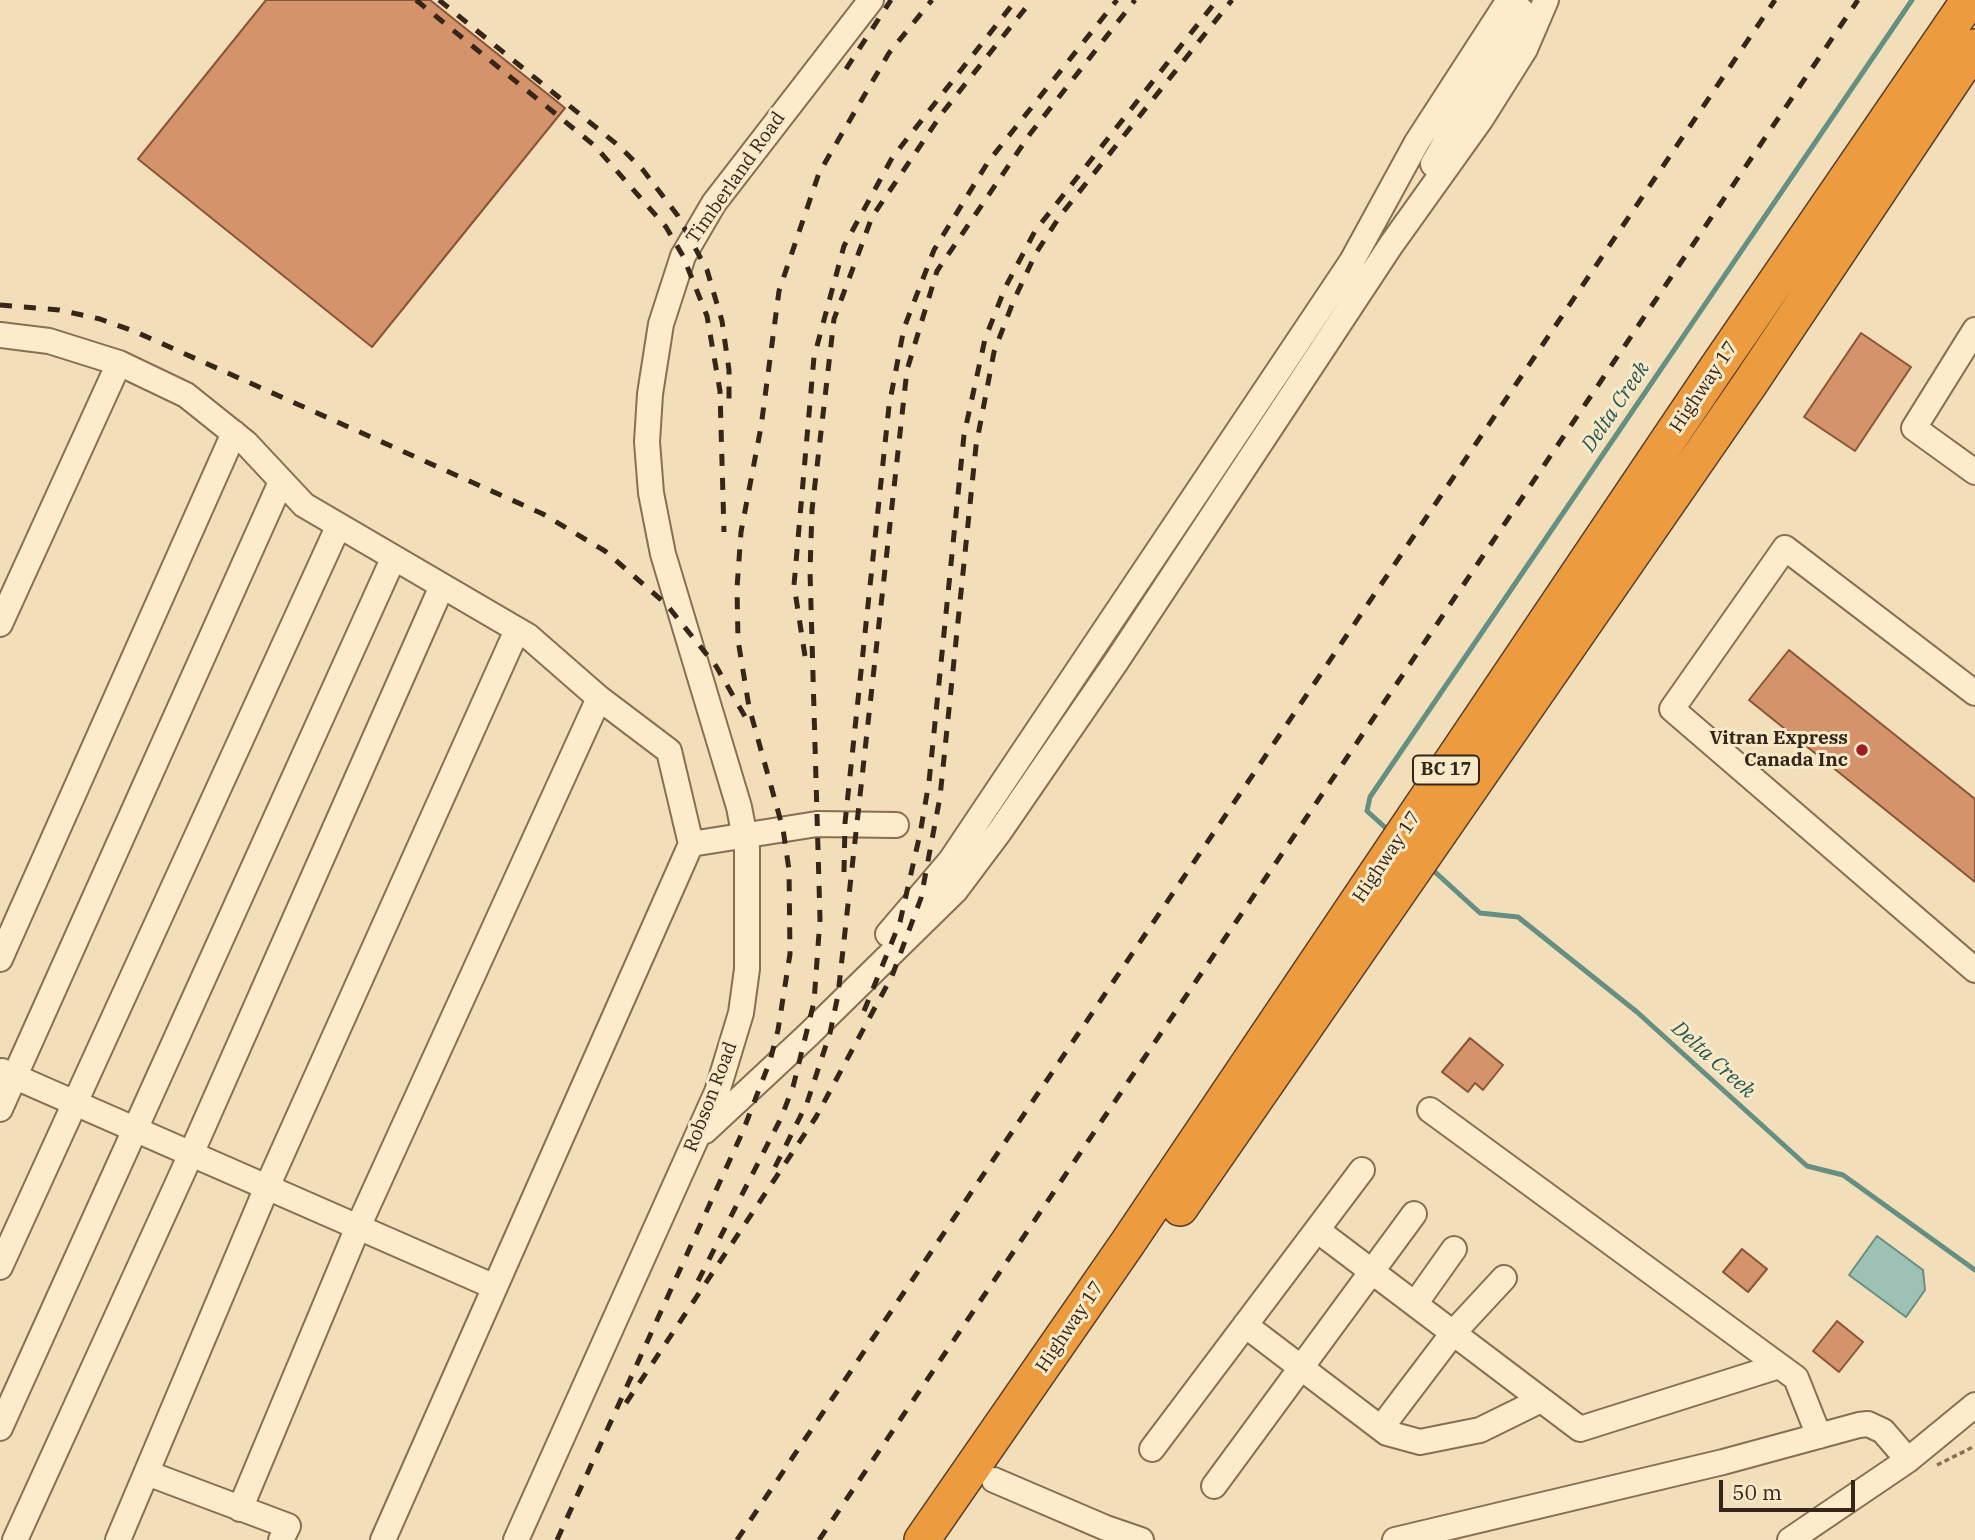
<!DOCTYPE html>
<style>
body{margin:0}
#map{position:relative;width:1975px;height:1540px;overflow:hidden;background:#f2dfb9;font-family:"IBM Plex Serif",serif}
canvas{display:block}
.scale{position:absolute;left:1719px;top:1480px;width:136px;height:32px;box-sizing:border-box;border:4px solid #362619;border-top:0;padding-left:9px;font-size:21px;line-height:24px;white-space:nowrap;color:#362619;-webkit-text-stroke:5px #f8e9c9;paint-order:stroke}
</style>
<div id="map">
<canvas width="1975" height="1540"></canvas>
<div class="scale">50 m</div>
</div>
<script>
const ctx = document.querySelector('canvas').getContext('2d');
ctx.lineJoin = 'round';
function fill(path, color) { ctx.fillStyle = color; ctx.fill(path, 'evenodd'); }
const poly = rows => new Path2D(rows.map(r => 'M' + r).join(''));
function strokePath(path, color, width, dash) { ctx.strokeStyle = color; ctx.lineWidth = width; ctx.lineCap = dash ? 'butt' : 'round'; ctx.setLineDash(dash || []); ctx.stroke(path); }
function drawText(font, color, halo, rows, align = 'center') {
  ctx.font = font + ' "IBM Plex Serif",serif'; ctx.lineWidth = 6; ctx.setLineDash([]); ctx.textBaseline = 'middle'; ctx.strokeStyle = halo; ctx.fillStyle = color; for (const [text, x, y, turn = 0] of rows) {
    ctx.save(); ctx.translate(x, y); ctx.rotate((+turn || 0) * Math.PI / 180); ctx.textAlign = isNaN(turn) ? turn : align; if (halo) ctx.strokeText(text, 0, 0); ctx.fillText(text, 0, 0); ctx.restore();
  }
}
const water = poly([
 [1877,1236,1923,1270,1925,1290,1906,1317,1849,1275,1877,1236]
]);
const stream = poly([
 [1388,830,1367,811,1370,797,1912,0],
 [1435,872,1480,913,1518,917,1637,1012,1807,1166,1843,1175,1975,1270]
]);
const building = poly([
 [266,0,430,0,565,108,372,347,138,159,266,0],
 [1861,333,1911,367,1855,451,1804,417,1861,333],
 [1789,650,1975,799,1975,882,1749,700,1789,650],
 [1470,1038,1503,1065,1483,1090,1475,1083,1468,1092,1442,1072,1470,1038],
 [1742,1249,1767,1269,1748,1292,1723,1272,1742,1249],
 [1837,1321,1863,1342,1839,1372,1813,1351,1837,1321]
]);
const path = poly([
 [1937,1465,1975,1446]
]);
const minor = poly([
 [1433,164,1521,10],
 [1975,330,1914,428,1975,472],
 [0,335,49,341,119,363,186,395,246,443,304,505,528,636,599,698,669,751,691,844,383,1540],
 [0,624,119,363],
 [1975,693,1785,548,1672,709,1975,970],
 [691,844,817,824,896,825],
 [888,934,951,860,1352,261,1417,142,1509,0],
 [0,959,234,433],
 [2,1071,495,1287],
 [0,1109,281,482],
 [1430,1110,1796,1378,1819,1436],
 [705,1131,807,1036,955,891,1000,831,1116,662,1391,245,1481,119,1525,49,1546,0],
 [1317,1230,1580,1429,1779,1366],
 [0,1267,338,527],
 [1415,1304,1454,1249],
 [1245,1325,1387,1433,1420,1442,1480,1430,1541,1400],
 [0,1428,393,559],
 [1381,1428,1453,1333,1504,1278],
 [1152,1449,1362,1170],
 [147,1473,288,1526,281,1540],
 [994,1480,1106,1528,1141,1540],
 [1214,1486,1414,1214],
 [240,1509,358,1227,599,698],
 [15,1540,191,1154,442,586],
 [118,1540,267,1187,517,630],
 [516,1540,717,1092,741,1013,747,969,747,848,739,807,663,554,651,493,647,442,650,394,661,324,683,256,714,203,871,0],
 [1395,1540,1723,1462,1859,1425,1868,1424,1883,1431,1908,1460],
 [1790,1540,1908,1460,1975,1405]
]);
const highway = poly([
 [1180,1208,1749,385,1975,47],
 [922,1540,1127,1244,1716,369,1969,0]
]);
const rail = poly([
 [416,0,595,146,666,227,683,256,707,316,720,391,724,532],
 [439,0,619,146,643,170,678,216,707,270,722,321,729,370,729,401],
 [846,69,891,0],
 [0,305,59,310,100,319,136,332,543,514,605,551,666,604,716,666,747,720],
 [805,656,794,585,814,357,844,246,892,158,1016,0],
 [844,872,845,823,889,406,904,328,934,250,988,162,1117,0],
 [864,1011,900,922,920,834,929,782,964,435,985,339,1005,288,1035,231,1217,0],
 [775,1167,807,1103,830,1033,838,995,907,370,937,271,1030,134,1135,0],
 [698,1281,781,1118,793,1087,814,1002,820,919,810,571,812,510,834,319,872,217,943,112,1032,0],
 [626,1403,816,1117,892,976,921,898,940,797,976,446,994,352,1013,302,1036,253,1060,216,1232,0],
 [557,1540,743,1131,770,1061,778,1030,790,954,789,870,783,829,749,707,738,640,737,588,741,532,761,427,779,291,819,173,889,53,932,0],
 [737,1540,1775,0],
 [819,1540,1858,0]
]);
const markers = [
 [1862,750,7,"#9d1d21"]
];
const shields = [
 [1446,770,66]
];
const shieldNames = [
 ["BC 17",1446,770]
];
const streetNames = [
 ["Timberland Road",736,178,-55],
 ["Highway 17",1704,387,-56],
 ["Highway 17",1387,857,-56],
 ["Robson Road",711,1097,-69],
 ["Highway 17",1070,1327,-56]
];
const poiNames = [
 ["Vitran Express",1848,739],
 ["Canada Inc",1848,761]
];
const waterNames = [
 ["Delta Creek",1616,407,-56],
 ["Delta Creek",1713,1060,42]
];
fill(water, '#9ec1b6');
strokePath(water, '#658f83', 2);
strokePath(stream, '#658f83', 5);
fill(building, '#d4936b');
strokePath(building, '#8a5536', 2);
strokePath(minor, '#896e52', 28);
strokePath(highway, '#563c28', 38);
strokePath(path, '#896e52', 3.5, [5, 3.5]);
strokePath(minor, '#fceccc', 24);
strokePath(highway, '#ec9b3f', 35);
strokePath(rail, '#362619', 5, [12, 12]);
for (const [x, y, r, color] of markers) { const dot = new Path2D(); dot.arc(x, y, r, 0, 2 * Math.PI); ctx.fillStyle = color; ctx.fill(dot); strokePath(dot, '#f8e9c9', 2.5); }
for (const [x, y, w] of shields) { const box = new Path2D(); box.roundRect(x - w / 2, y - 14.5, w, 29, 5); ctx.fillStyle = '#f8e9c9'; ctx.fill(box); strokePath(box, '#362619', 2); }
drawText('bold 18px', '#362619', null, shieldNames);
drawText('19px', '#362619', '#f8e9c9', streetNames);
drawText('bold 19px', '#362619', '#f8e9c9', poiNames, 'right');
drawText('italic 21px', '#265853', '#f8e9c9', waterNames);
</script>
